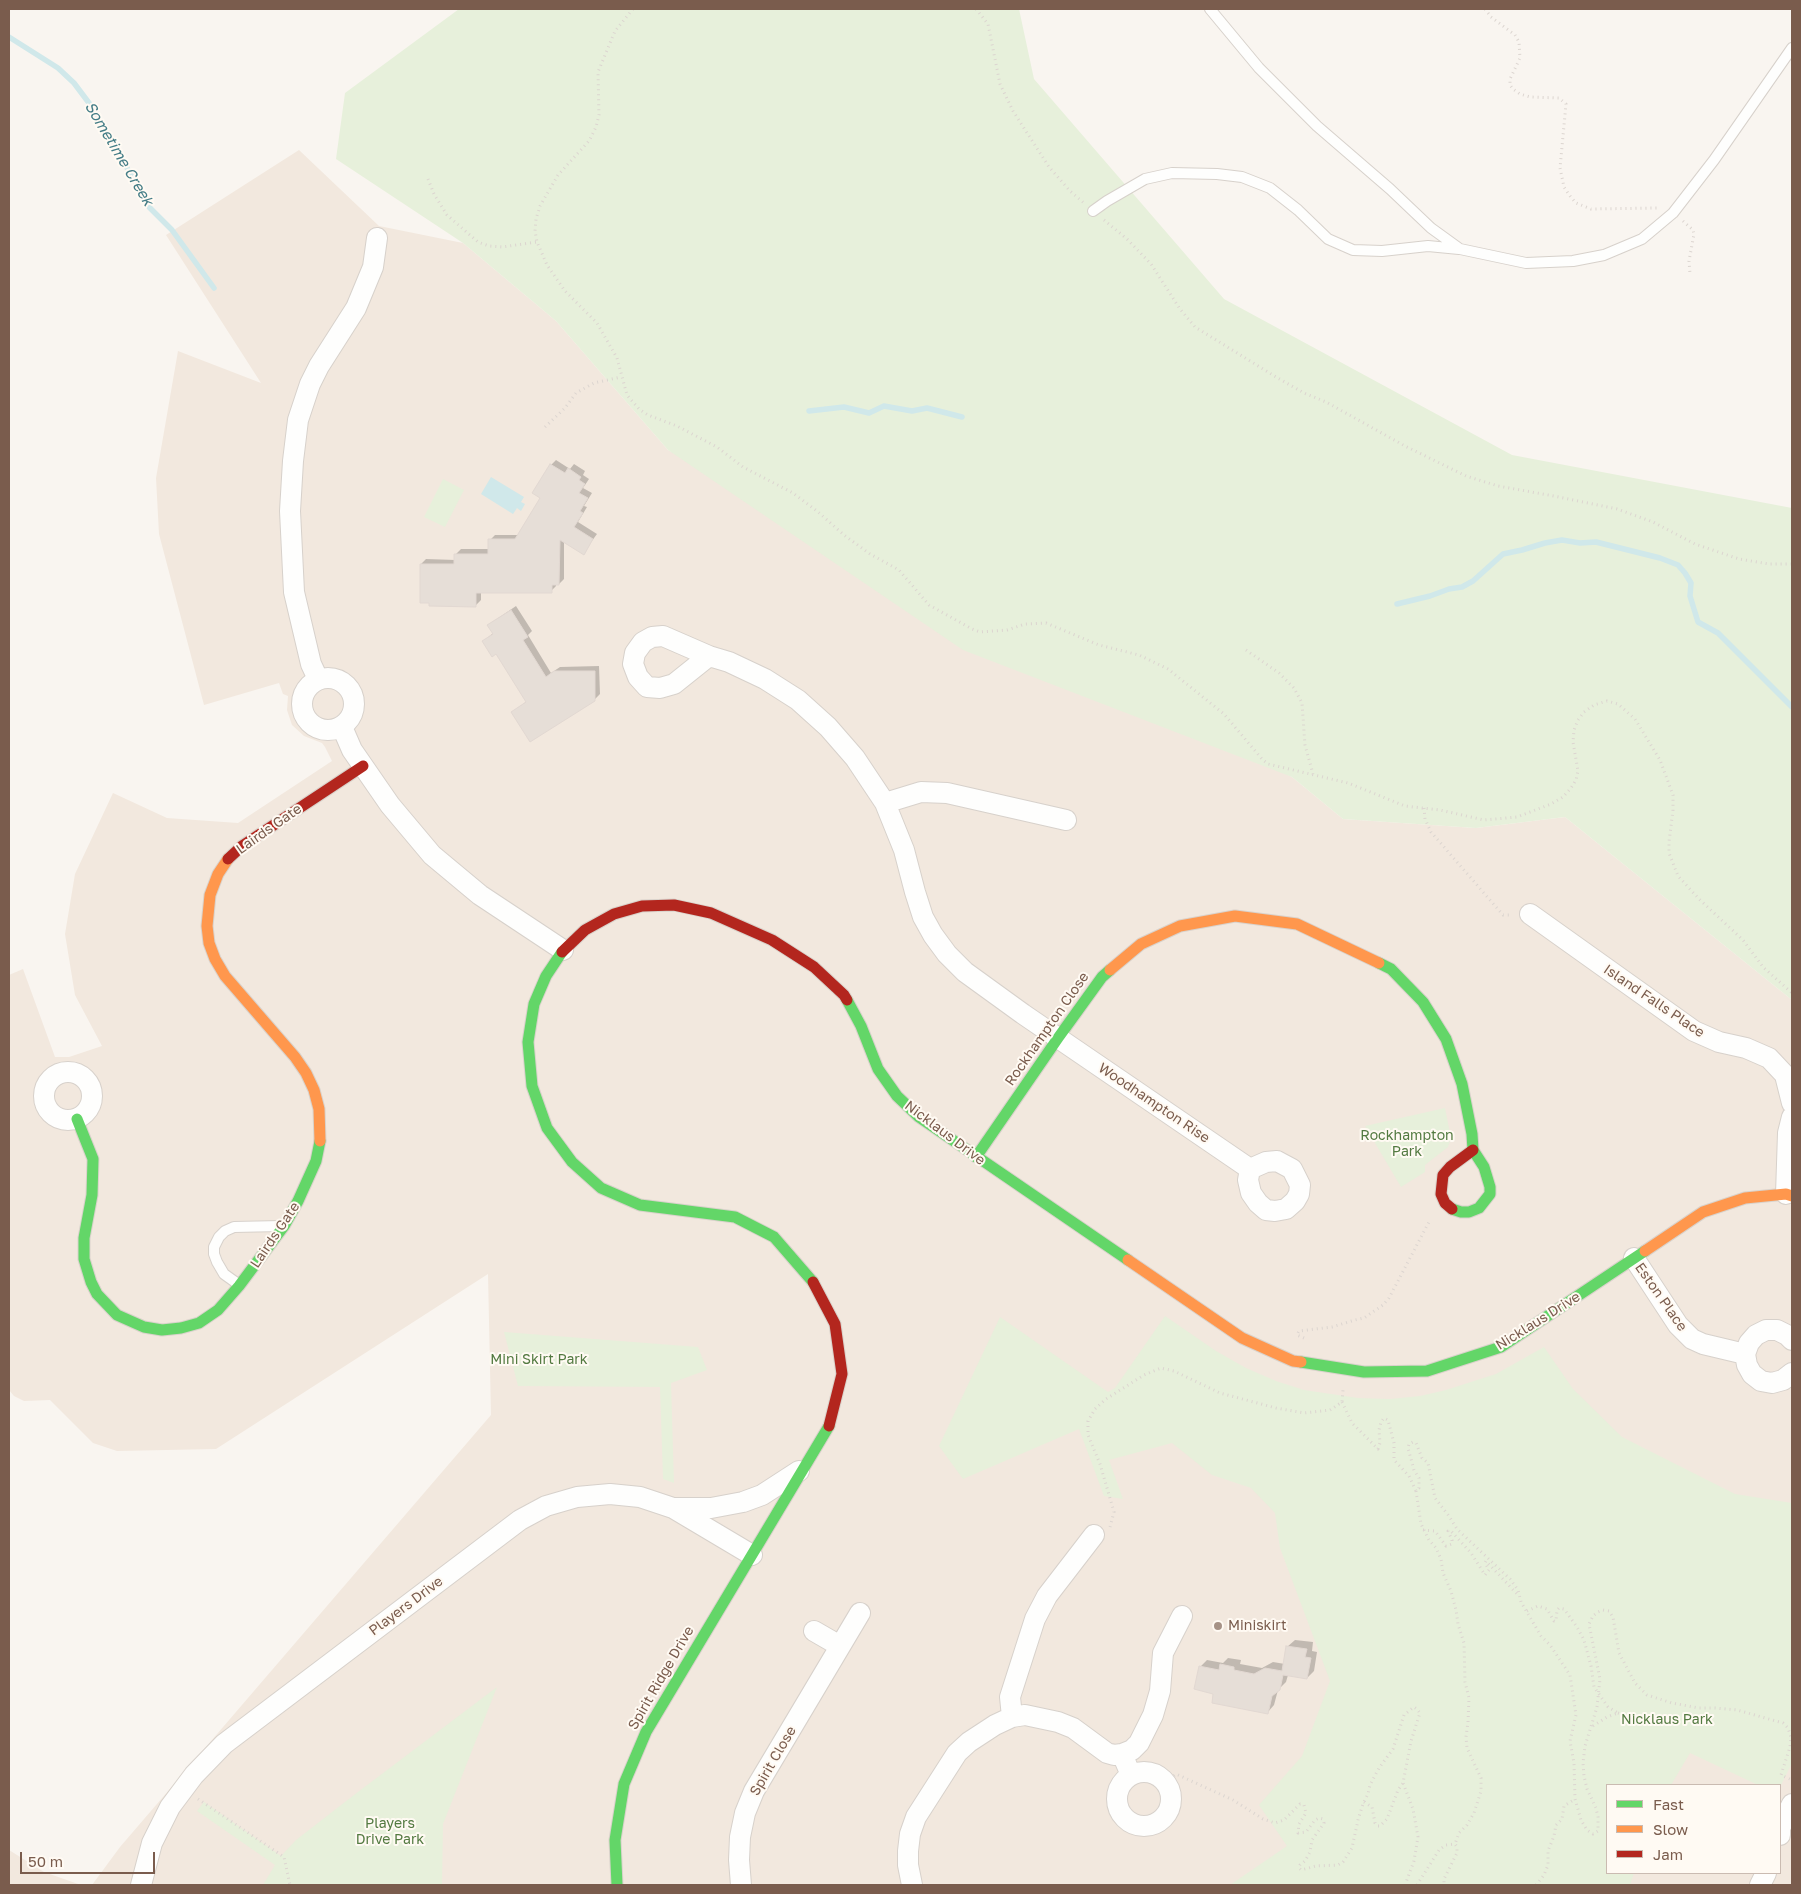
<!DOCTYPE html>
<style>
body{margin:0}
#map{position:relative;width:1801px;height:1894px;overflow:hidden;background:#f9f5f0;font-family:"Golos Text",sans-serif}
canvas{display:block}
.frame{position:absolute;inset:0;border:10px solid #7a5c4d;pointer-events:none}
.legend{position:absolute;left:1606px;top:1784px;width:175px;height:90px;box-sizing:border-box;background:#fffaf3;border:1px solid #cabbb1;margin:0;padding:6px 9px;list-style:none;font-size:15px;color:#7a5c4d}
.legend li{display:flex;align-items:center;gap:10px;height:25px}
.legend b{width:25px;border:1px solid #cabbb1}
.scale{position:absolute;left:20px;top:1852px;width:135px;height:22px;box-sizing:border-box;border:2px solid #7a5c4d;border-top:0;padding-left:6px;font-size:15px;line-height:18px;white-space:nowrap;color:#7a5c4d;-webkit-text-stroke:4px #fffaf3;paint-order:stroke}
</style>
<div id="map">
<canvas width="1801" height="1894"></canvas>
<div class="frame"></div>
<ul class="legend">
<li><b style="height:6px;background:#63d668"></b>Fast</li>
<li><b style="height:6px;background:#ff974d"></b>Slow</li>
<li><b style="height:6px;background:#b3261e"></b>Jam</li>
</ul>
<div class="scale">50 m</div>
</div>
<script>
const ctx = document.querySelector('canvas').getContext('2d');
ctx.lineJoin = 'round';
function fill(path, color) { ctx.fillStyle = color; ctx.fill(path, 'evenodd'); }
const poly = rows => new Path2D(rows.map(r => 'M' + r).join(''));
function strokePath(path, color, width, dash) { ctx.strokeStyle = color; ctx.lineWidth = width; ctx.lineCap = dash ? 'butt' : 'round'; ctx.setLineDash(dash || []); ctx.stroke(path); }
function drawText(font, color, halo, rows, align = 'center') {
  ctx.font = font + ' "Golos Text",sans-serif'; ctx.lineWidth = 4; ctx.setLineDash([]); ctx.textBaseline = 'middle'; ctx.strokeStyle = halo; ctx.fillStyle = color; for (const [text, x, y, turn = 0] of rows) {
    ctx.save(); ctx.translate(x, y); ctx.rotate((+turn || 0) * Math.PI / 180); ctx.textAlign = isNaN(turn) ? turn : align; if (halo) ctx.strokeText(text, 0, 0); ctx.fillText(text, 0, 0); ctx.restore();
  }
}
const residential = poly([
 [299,150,379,226,463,243,556,321,668,450,1292,777,1343,819,1476,828,1565,817,1792,1000,1792,1885,92,1885,120,1847,491,1415,488,1274,216,1449,117,1451,93,1443,50,1400,24,1401,14,1396,9,1390,9,975,23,969,55,1057,69,1057,102,1046,75,995,65,934,75,874,113,793,167,818,238,823,332,761,325,747,322,743,304,736,292,725,287,710,288,696,283,694,279,683,204,705,159,534,156,478,178,351,261,383,166,235],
 [1607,1785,1780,1785,1780,1873,1607,1873],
 [9,1850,44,1872,81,1885,9,1885]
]);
const green = poly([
 [459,9,1019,9,1034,79,1224,299,1512,455,1792,508,1792,1000,1565,817,1476,828,1343,819,1292,777,963,650,668,450,556,321,463,243,336,159,345,93],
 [443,479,464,490,445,527,424,517],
 [1445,1108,1451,1138,1448,1147,1425,1165,1425,1172,1401,1187,1365,1126],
 [1165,1316,1216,1351,1246,1368,1276,1381,1304,1390,1358,1398,1390,1399,1420,1396,1446,1390,1496,1374,1544,1347,1573,1389,1622,1437,1735,1494,1792,1503,1792,1763,1780,1787,1780,1785,1758,1785,1690,1753,1671,1785,1607,1785,1607,1873,1634,1873,1630,1885,1230,1885,1287,1846,1259,1805,1302,1756,1330,1681,1280,1548,1275,1513,1251,1488,1212,1475,1172,1443,1109,1460,1123,1499,1104,1496,1079,1429,963,1479,939,1446,1000,1317,1108,1392,1115,1388],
 [504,1332,698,1347,707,1370,671,1383,674,1483,663,1479,660,1387,518,1386],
 [497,1687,443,1824,442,1885,263,1885,275,1865,197,1811,204,1802,281,1856,296,1840,354,1795]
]);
const water = poly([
 [491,477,524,497,521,502,525,504,521,511,517,508,513,514,481,494]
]);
const shadow = poly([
 [556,460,570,469,574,464,585,471,583,475,589,479,583,488,592,493,584,506,587,507,578,522,597,534,583,553,564,541,564,579,559,584,556,584,556,586,551,591,481,592,481,600,476,605,421,564,426,559,456,560,456,554,461,549,490,549,490,540,495,535,519,535,542,498,551,465],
 [516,606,532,631,528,635,551,673,560,667,599,666,600,694,594,700,513,712,527,701,496,653,484,641,493,633,488,625],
 [1295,1640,1313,1642,1312,1651,1317,1652,1314,1671,1307,1678,1288,1675,1286,1682,1278,1690,1274,1705,1267,1713,1214,1693,1200,1667,1207,1660,1223,1663,1228,1658,1241,1660,1240,1664,1262,1668,1273,1662,1285,1664,1287,1647]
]);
const stream = poly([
 [9,37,58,68,74,83,95,111,149,207,172,230,214,288],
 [809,411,844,407,869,413,884,406,912,411,927,408,962,417],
 [1397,604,1430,596,1449,589,1462,587,1473,581,1503,554,1522,550,1545,543,1562,540,1580,543,1596,542,1660,558,1678,565,1685,573,1691,583,1690,596,1698,622,1718,633,1792,707]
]);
const building = poly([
 [550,464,565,473,568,468,581,477,579,480,585,484,579,493,588,498,580,511,583,513,574,527,593,539,584,555,560,540,559,585,552,585,552,593,476,593,476,607,429,606,429,603,420,603,420,564,454,564,454,554,488,554,488,539,515,539,540,498,532,493,550,464],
 [511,610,528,637,523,640,546,677,554,671,595,671,595,701,530,742,511,712,526,702,496,654,492,657,482,641,493,634,487,625,511,610],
 [1286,1646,1307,1649,1305,1657,1311,1658,1307,1679,1283,1675,1280,1690,1272,1696,1268,1714,1212,1703,1213,1694,1194,1689,1199,1666,1219,1670,1220,1664,1234,1667,1234,1670,1254,1674,1265,1668,1282,1671,1286,1646]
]);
const path = poly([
 [633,9,615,31,598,72,599,115,596,127,589,141,558,175,540,206,536,219,535,231,537,242,547,265,565,291,597,323,617,358,627,395,639,409,648,415,677,426,717,447,743,467,793,493,817,511,844,535,870,554,899,570,929,605,972,629,980,632,1007,630,1025,624,1046,623,1099,645,1139,655,1168,669,1224,714,1262,759,1268,764,1348,783,1405,806,1440,810,1484,820,1517,817,1551,804,1563,797,1571,788,1576,780,1578,771,1573,742,1574,730,1578,720,1584,712,1594,705,1607,701,1618,704,1635,719,1660,760,1673,795,1673,810,1669,842,1669,853,1678,876,1699,899,1743,940,1763,967,1792,993],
 [976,9,988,24,1000,84,1013,111,1049,167,1070,191,1084,203],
 [1485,9,1491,17,1515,35,1519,42,1520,58,1510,79,1510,85,1513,89,1520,94,1530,97,1559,98,1566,104,1560,168,1564,187,1570,196,1576,203,1591,209,1658,208],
 [428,179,434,194,447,215,478,242,489,246,502,247,537,242],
 [1104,220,1127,239,1151,264,1180,309,1195,327,1276,377,1304,393,1326,402,1405,446,1466,476,1498,486,1554,496,1617,509,1653,522,1695,544,1739,559,1769,564,1792,564],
 [1683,221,1693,230,1694,234,1689,261,1690,274],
 [545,427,565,408,576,393,594,383,621,377],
 [1246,650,1279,673,1294,688,1302,703,1305,745,1313,774],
 [1424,808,1425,819,1431,832,1503,915,1512,915],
 [1304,1338,1297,1335,1299,1331,1332,1327,1355,1320,1364,1318,1383,1305,1389,1298,1430,1220],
 [1342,1402,1352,1423,1378,1449,1380,1443,1379,1430,1381,1422,1384,1418,1388,1420,1394,1443,1394,1460,1409,1476,1416,1491,1419,1488,1419,1478,1414,1470,1408,1448,1409,1444,1413,1442,1416,1443,1422,1458,1428,1463,1435,1498,1449,1516,1457,1529,1510,1579,1518,1590,1521,1602,1541,1636,1550,1645,1570,1675,1576,1715,1570,1741,1574,1763,1575,1799,1581,1820,1587,1830,1593,1834,1598,1831,1598,1817,1596,1808,1587,1789,1584,1776,1583,1763,1585,1746,1597,1707,1600,1679,1589,1624,1593,1616,1598,1612,1603,1610,1609,1611,1613,1617,1619,1653,1635,1683,1647,1695,1672,1703,1699,1708,1715,1708,1737,1710,1783,1723,1788,1728,1791,1737,1790,1747,1781,1775,1792,1780],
 [1416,1491,1421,1524,1429,1540,1436,1548,1441,1559,1443,1573,1451,1591,1456,1610,1458,1624,1464,1643,1465,1682,1469,1698,1468,1722,1466,1737,1467,1748,1481,1778,1481,1791,1474,1813,1467,1825,1459,1833,1455,1844],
 [1110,1527,1114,1512,1100,1464,1088,1435,1088,1421,1095,1409,1106,1399,1144,1375,1161,1368,1174,1371,1220,1393,1276,1408,1304,1413,1330,1410,1342,1402,1343,1390],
 [1423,1530,1435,1531,1446,1546,1452,1544,1452,1540,1448,1531,1451,1531,1471,1553,1485,1575,1489,1570,1485,1563,1486,1561,1518,1595],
 [1527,1611,1538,1606,1547,1609,1554,1621,1556,1621,1557,1610,1559,1608,1564,1609,1577,1627,1584,1640,1591,1666,1594,1687,1608,1707,1618,1713,1607,1717,1590,1728],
 [1618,1713,1627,1716],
 [1166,1782,1176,1774,1233,1800,1263,1819,1275,1823,1284,1820,1300,1804,1304,1805,1306,1813,1299,1824,1298,1833,1306,1832,1315,1820,1319,1818,1323,1819,1324,1823,1312,1840,1310,1852,1305,1861,1300,1865,1299,1868,1301,1870,1316,1866,1338,1865,1343,1862,1352,1848,1358,1820,1363,1804,1368,1794,1370,1785,1379,1768,1393,1749,1404,1715,1414,1707,1417,1709,1420,1713,1411,1741,1403,1783,1413,1809,1418,1837,1414,1861,1405,1885],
 [198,1799,284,1857,290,1885],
 [1364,1802,1372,1807,1375,1823,1378,1826,1380,1826,1387,1819,1398,1790,1403,1783],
 [1417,1885,1439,1850,1446,1845,1455,1844,1457,1847,1457,1853,1444,1879,1444,1885],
 [1536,1885,1544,1875,1548,1865,1548,1851,1554,1836,1556,1825,1562,1819,1564,1806,1575,1799]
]);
const lane = poly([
 [1210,9,1259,68,1317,126,1390,189,1431,228,1460,249,1526,263,1573,261,1604,255,1642,239,1673,213,1714,160,1792,48],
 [1093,211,1107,201,1145,179,1172,173,1217,174,1242,177,1270,188,1298,210,1328,239,1353,250,1382,251,1428,246,1459,249],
 [238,1284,224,1274,217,1262,214,1254,214,1247,219,1237,225,1231,234,1227,281,1226]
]);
const street = poly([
 [709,656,674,684,660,688,647,687,638,677,633,664,635,653,643,642,652,637,663,636,709,656,729,662,765,679,798,700,828,727,855,758,885,803,904,850,915,892,923,917,933,935,947,954,965,972,1023,1014,1250,1169],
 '302 704a26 26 0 1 1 52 0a26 26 0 1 1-52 0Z',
 [318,679,311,664,294,592,290,511,293,461,298,420,310,384,319,366,356,308,373,267,377,238],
 [342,727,352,750,390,805,432,855,480,895,563,950],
 [885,803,921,792,947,793,1066,820],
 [1530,914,1694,1031,1719,1042,1746,1048,1769,1058,1785,1075,1792,1103],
 '44 1096a24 24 0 1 1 48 0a24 24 0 1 1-48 0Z',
 [1277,1161,1292,1169,1300,1185,1299,1194,1295,1201,1286,1209,1275,1211,1266,1210,1258,1203,1251,1193,1248,1180,1250,1169,1266,1162,1277,1161],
 [1786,1194,1788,1133,1792,1117],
 [1634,1258,1678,1325,1692,1339,1703,1344,1745,1354],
 [1792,1340,1787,1335,1777,1330,1766,1330,1756,1335,1749,1343,1745,1354,1747,1365,1752,1374,1761,1381,1772,1383,1783,1380,1792,1373],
 [675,1508,711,1508,743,1502,762,1495,799,1471],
 [814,1631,840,1646],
 [1012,1717,1010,1697,1035,1619,1047,1596,1094,1535],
 [1122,1754,1132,1750,1139,1743,1153,1715,1160,1691,1163,1653,1182,1616],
 '1117 1799a27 27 0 1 1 54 0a27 27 0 1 1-54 0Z',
 [1780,1835,1780,1828,1792,1804],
 [141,1885,152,1843,170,1807,194,1775,224,1744,520,1520,546,1506,577,1497,610,1494,640,1497,673,1508,752,1555],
 [741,1885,739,1860,740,1837,745,1813,754,1791,860,1613],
 [912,1885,908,1865,908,1851,910,1834,916,1817,957,1753,969,1742,995,1725,1012,1717,1025,1715,1058,1722,1073,1728,1107,1753,1114,1755,1122,1754,1131,1775],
 [1760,1885,1766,1873]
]);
const fast = poly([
 [562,952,546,976,534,1004,528,1042,532,1086,547,1128,572,1162,601,1188,640,1205,735,1217,774,1237,813,1282],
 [1379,963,1391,969,1423,1002,1446,1039,1462,1084,1472,1134,1473,1150,1484,1167,1490,1187,1490,1194,1479,1208,1469,1212,1461,1212,1452,1209],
 [847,1000,861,1026,878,1069,897,1096,919,1117,1128,1260],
 [77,1119,93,1159,92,1195,84,1238,84,1259,91,1282,97,1294,117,1315,144,1327,162,1330,181,1328,199,1323,218,1310,239,1286,284,1226,298,1201,316,1161,320,1141],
 [976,1157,1058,1038,1102,977,1110,970],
 [1301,1362,1364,1372,1427,1371,1501,1347,1645,1251],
 [617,1885,615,1840,624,1784,646,1732,829,1426]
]);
const slow = poly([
 [228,859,218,874,210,895,207,926,209,943,215,959,225,976,295,1057,306,1073,314,1090,319,1109,320,1141],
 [1110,970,1141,944,1180,926,1235,916,1297,924,1379,963],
 [1645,1251,1703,1212,1745,1198,1786,1194,1792,1196],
 [1128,1260,1242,1338,1293,1361,1301,1362]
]);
const jam = poly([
 [228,859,242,846,363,766],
 [562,952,585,930,614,914,642,906,674,905,711,913,772,940,814,967,844,995,847,1000],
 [1452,1209,1445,1203,1441,1194,1443,1175,1450,1167,1473,1150],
 [813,1282,835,1324,842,1374,829,1426]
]);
const markers = [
 [1218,1626,5,"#a69286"]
];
const streetNames = [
 ["Lairds Gate",269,829,-35],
 ["Island Falls Place",1654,1001,34],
 ["Rockhampton Close",1047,1029,-55],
 ["Woodhampton Rise",1154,1103,34],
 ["Nicklaus Drive",945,1133,37],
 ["Lairds Gate",275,1235,-56],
 ["Eston Place",1661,1297,55],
 ["Nicklaus Drive",1538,1321,-32],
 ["Players Drive",406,1606,-37],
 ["Spirit Ridge Drive",661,1678,-60],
 ["Spirit Close",773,1761,-60]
];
const parkNames = [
 ["Rockhampton",1407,1136],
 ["Park",1407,1152],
 ["Mini Skirt Park",539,1360],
 ["Nicklaus Park",1667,1720],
 ["Players",390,1824],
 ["Drive Park",390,1840]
];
const poiNames = [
 ["Miniskirt",1228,1626]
];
const waterNames = [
 ["Sometime Creek",119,154,59]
];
fill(residential, '#f2e8de');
fill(green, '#e7f0db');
fill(water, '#d0e8ea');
fill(shadow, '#0003');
strokePath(stream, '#d0e8ea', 5.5);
fill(building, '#e6ded7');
strokePath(building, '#e2d8d2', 1);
strokePath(lane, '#d7d1cb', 12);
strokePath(street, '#d7d1cb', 22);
strokePath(fast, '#d9d2cb', 13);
strokePath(slow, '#d9d2cb', 13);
strokePath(jam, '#d9d2cb', 13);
strokePath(path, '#dcd5d0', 3, [1, 4]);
strokePath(lane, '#fefefd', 10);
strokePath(street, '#fefefd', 20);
strokePath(fast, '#63d668', 11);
strokePath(slow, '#ff974d', 11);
strokePath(jam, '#b3261e', 11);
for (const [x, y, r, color] of markers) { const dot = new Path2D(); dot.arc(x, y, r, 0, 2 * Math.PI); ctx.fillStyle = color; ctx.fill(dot); strokePath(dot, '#fffaf3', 2); }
drawText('14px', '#7a5c4d', '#fffaf3', streetNames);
drawText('14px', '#537a41', '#fffaf3', parkNames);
drawText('14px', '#7a5c4d', '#fffaf3', poiNames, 'left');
drawText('italic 15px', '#437c86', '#fffaf3', waterNames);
</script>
